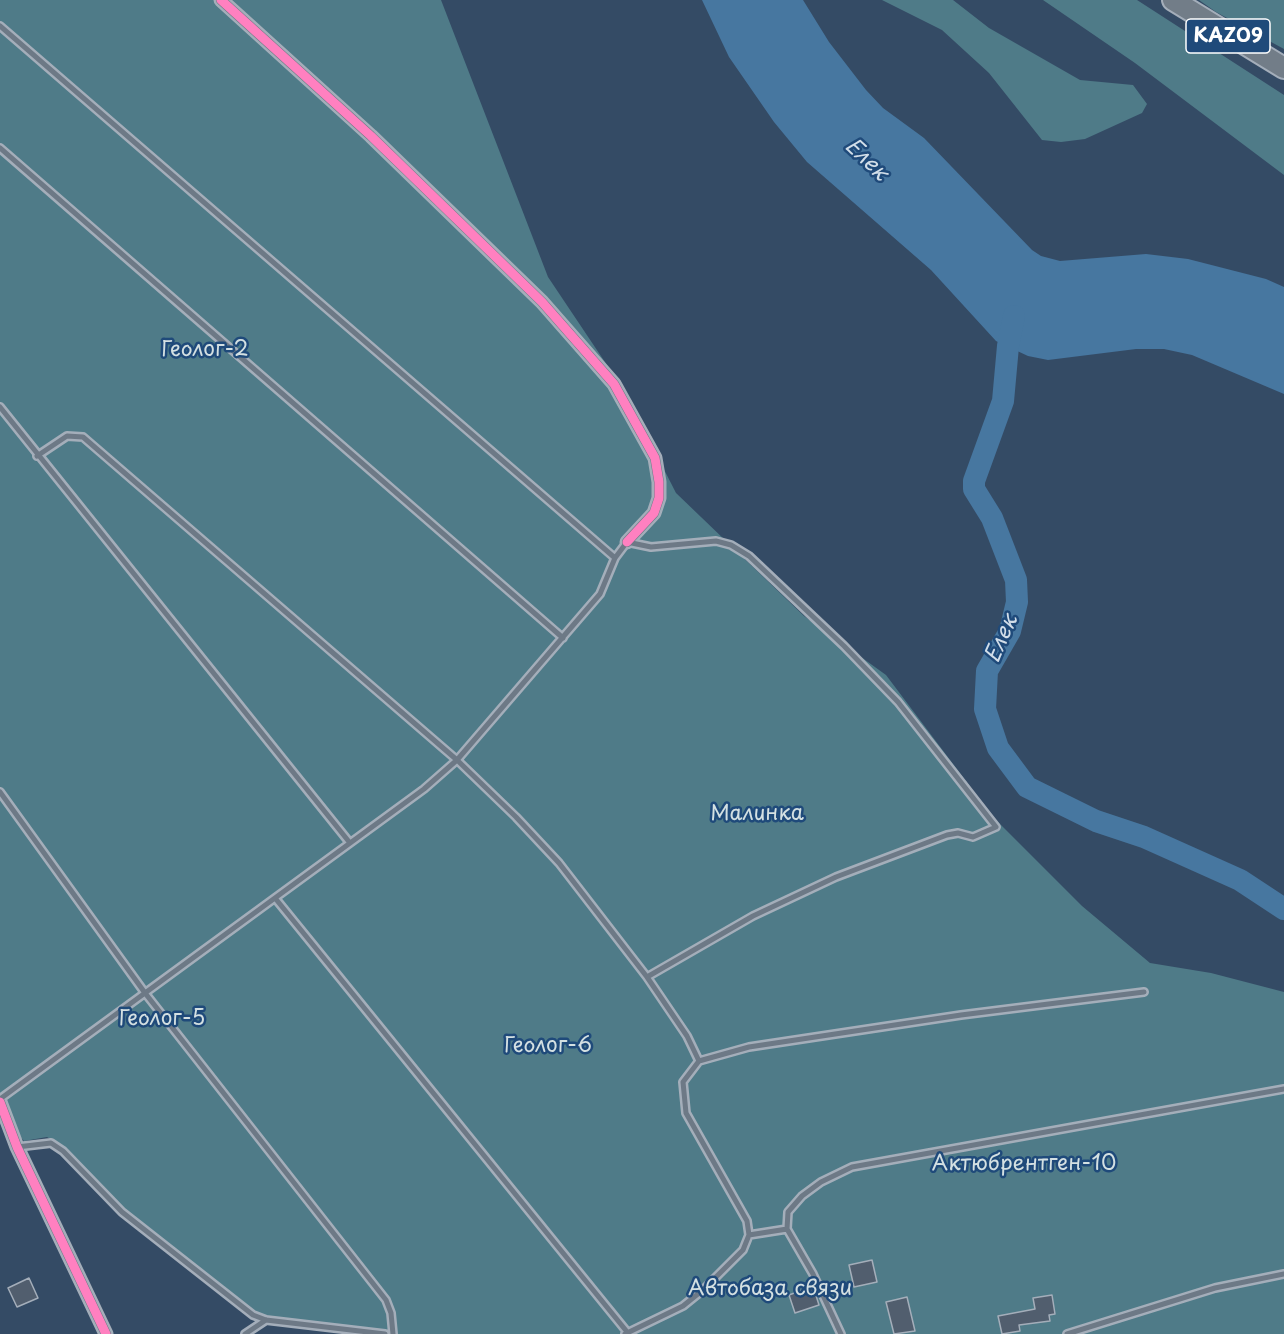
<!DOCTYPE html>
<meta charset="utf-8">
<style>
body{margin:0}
canvas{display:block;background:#344b65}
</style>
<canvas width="1284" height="1334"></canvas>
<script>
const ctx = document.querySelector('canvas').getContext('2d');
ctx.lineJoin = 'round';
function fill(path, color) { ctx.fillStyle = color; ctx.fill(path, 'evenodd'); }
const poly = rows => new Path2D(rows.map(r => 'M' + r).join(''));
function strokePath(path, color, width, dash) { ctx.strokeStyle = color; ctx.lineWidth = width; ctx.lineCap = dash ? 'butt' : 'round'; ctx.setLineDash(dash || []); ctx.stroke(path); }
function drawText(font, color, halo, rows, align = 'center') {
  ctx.font = font + ' "Playpen Sans",sans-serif'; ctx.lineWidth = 5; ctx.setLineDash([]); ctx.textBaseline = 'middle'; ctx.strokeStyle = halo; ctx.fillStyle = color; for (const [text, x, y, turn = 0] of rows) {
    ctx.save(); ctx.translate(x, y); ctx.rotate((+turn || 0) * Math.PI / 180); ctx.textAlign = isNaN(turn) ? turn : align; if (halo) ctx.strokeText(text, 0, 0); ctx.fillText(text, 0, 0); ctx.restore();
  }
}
const green = poly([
 [0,0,441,0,548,277,623,389,676,493,804,616,886,675,993,817,1082,906,1150,963,1211,973,1284,992,1284,1334,390,1334,266,1322,133,1217,62,1146,47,1137,24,1141,16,1132,0,1094],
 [882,0,953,0,989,28,1080,80,1133,85,1147,104,1142,113,1085,139,1061,142,1042,140,989,73,942,30],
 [1043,0,1137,0,1284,95,1284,175,1135,63],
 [1199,0,1284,0,1284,49,1216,12]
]);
const water = poly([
 [702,0,803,0,829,42,866,90,883,108,924,138,1032,250,1041,256,1060,261,1146,254,1188,259,1266,279,1284,287,1284,394,1192,355,1164,349,1136,349,1048,360,1028,356,996,341,931,270,807,162,774,122,729,57]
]);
const river = poly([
 [1014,316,1008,346,1003,401,974,481,974,489,992,518,1016,580,1017,602,1010,631,987,671,985,709,998,748,1027,787,1096,821,1144,837,1240,880,1284,909]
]);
const building = poly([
 [872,1260,877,1282,854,1287,849,1265,872,1260],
 [29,1278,38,1298,17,1307,8,1288,29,1278],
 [813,1286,819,1305,795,1313,789,1295,813,1286],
 [1052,1295,1055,1314,1049,1315,1050,1321,1019,1325,1020,1331,1002,1334,998,1316,1035,1309,1033,1298,1052,1295],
 [907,1297,915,1331,894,1334,886,1302,907,1297]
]);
const lane = poly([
 [0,26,615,558],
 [0,148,563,638],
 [0,407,350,843],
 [37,456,67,436,83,437,457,760,516,817,559,863,647,977,687,1036,699,1061,683,1082,686,1113,747,1221,749,1235],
 [0,792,145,993,386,1300,391,1313,393,1334],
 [275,898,628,1333],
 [699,1061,749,1047,961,1015,1144,992],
 [0,1099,424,789,457,760,600,594,615,558,627,542,651,547,716,541,731,545,749,556,844,646,898,702,996,827,973,837,958,833,947,835,836,877,753,916,647,977],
 [17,1147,51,1143,63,1151,122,1212,253,1315,266,1320,385,1334],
 [787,1229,813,1274,841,1334],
 [245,1334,266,1320],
 [625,1334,683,1306,704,1289,743,1250,749,1235,787,1229,788,1212,802,1196,821,1182,852,1167,1284,1089],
 [1067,1334,1215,1288,1284,1274]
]);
const street = poly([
 [221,0,371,136,542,302,614,384,655,458,659,482,659,498,654,513,627,542],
 [0,1102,17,1147,106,1334]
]);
const highway = poly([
 [1173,0,1284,68]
]);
const cycleway = poly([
 [221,0,371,136,542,302,614,384,655,458,659,482,659,498,654,513,627,542],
 [0,1102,17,1147,106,1334]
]);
const shields = [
 [1228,36,84]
];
const shieldNames = [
 ["KAZ09",1228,36]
];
const parkNames = [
 ["Геолог-2",205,350],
 ["Малинка",757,814],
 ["Геолог-5",162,1019],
 ["Геолог-6",548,1046],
 ["Актюбрентген-10",1024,1164],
 ["Автобаза связи",770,1289]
];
const waterNames = [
 ["Елек",866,160,44],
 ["Елек",1002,639,-66]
];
fill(green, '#4f7b88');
fill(water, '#4777a0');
strokePath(river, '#4777a0', 22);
fill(building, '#515e6e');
strokePath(building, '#a4aeba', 1.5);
strokePath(lane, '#a4aeba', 10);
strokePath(street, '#a4aeba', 15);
strokePath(highway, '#a4aeba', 24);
strokePath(lane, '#6d7986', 5);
strokePath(street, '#6d7986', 10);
strokePath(highway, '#727d88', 20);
strokePath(cycleway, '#ff80c0', 9);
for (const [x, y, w] of shields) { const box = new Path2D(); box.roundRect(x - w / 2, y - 17, w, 34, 4.5); ctx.fillStyle = '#1f4a7a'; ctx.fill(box); strokePath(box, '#fff', 1.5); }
drawText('bold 20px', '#fff', null, shieldNames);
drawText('21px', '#d4e0e2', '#1f4a7a', parkNames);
drawText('italic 22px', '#d2dee9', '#1f4a7a', waterNames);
</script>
